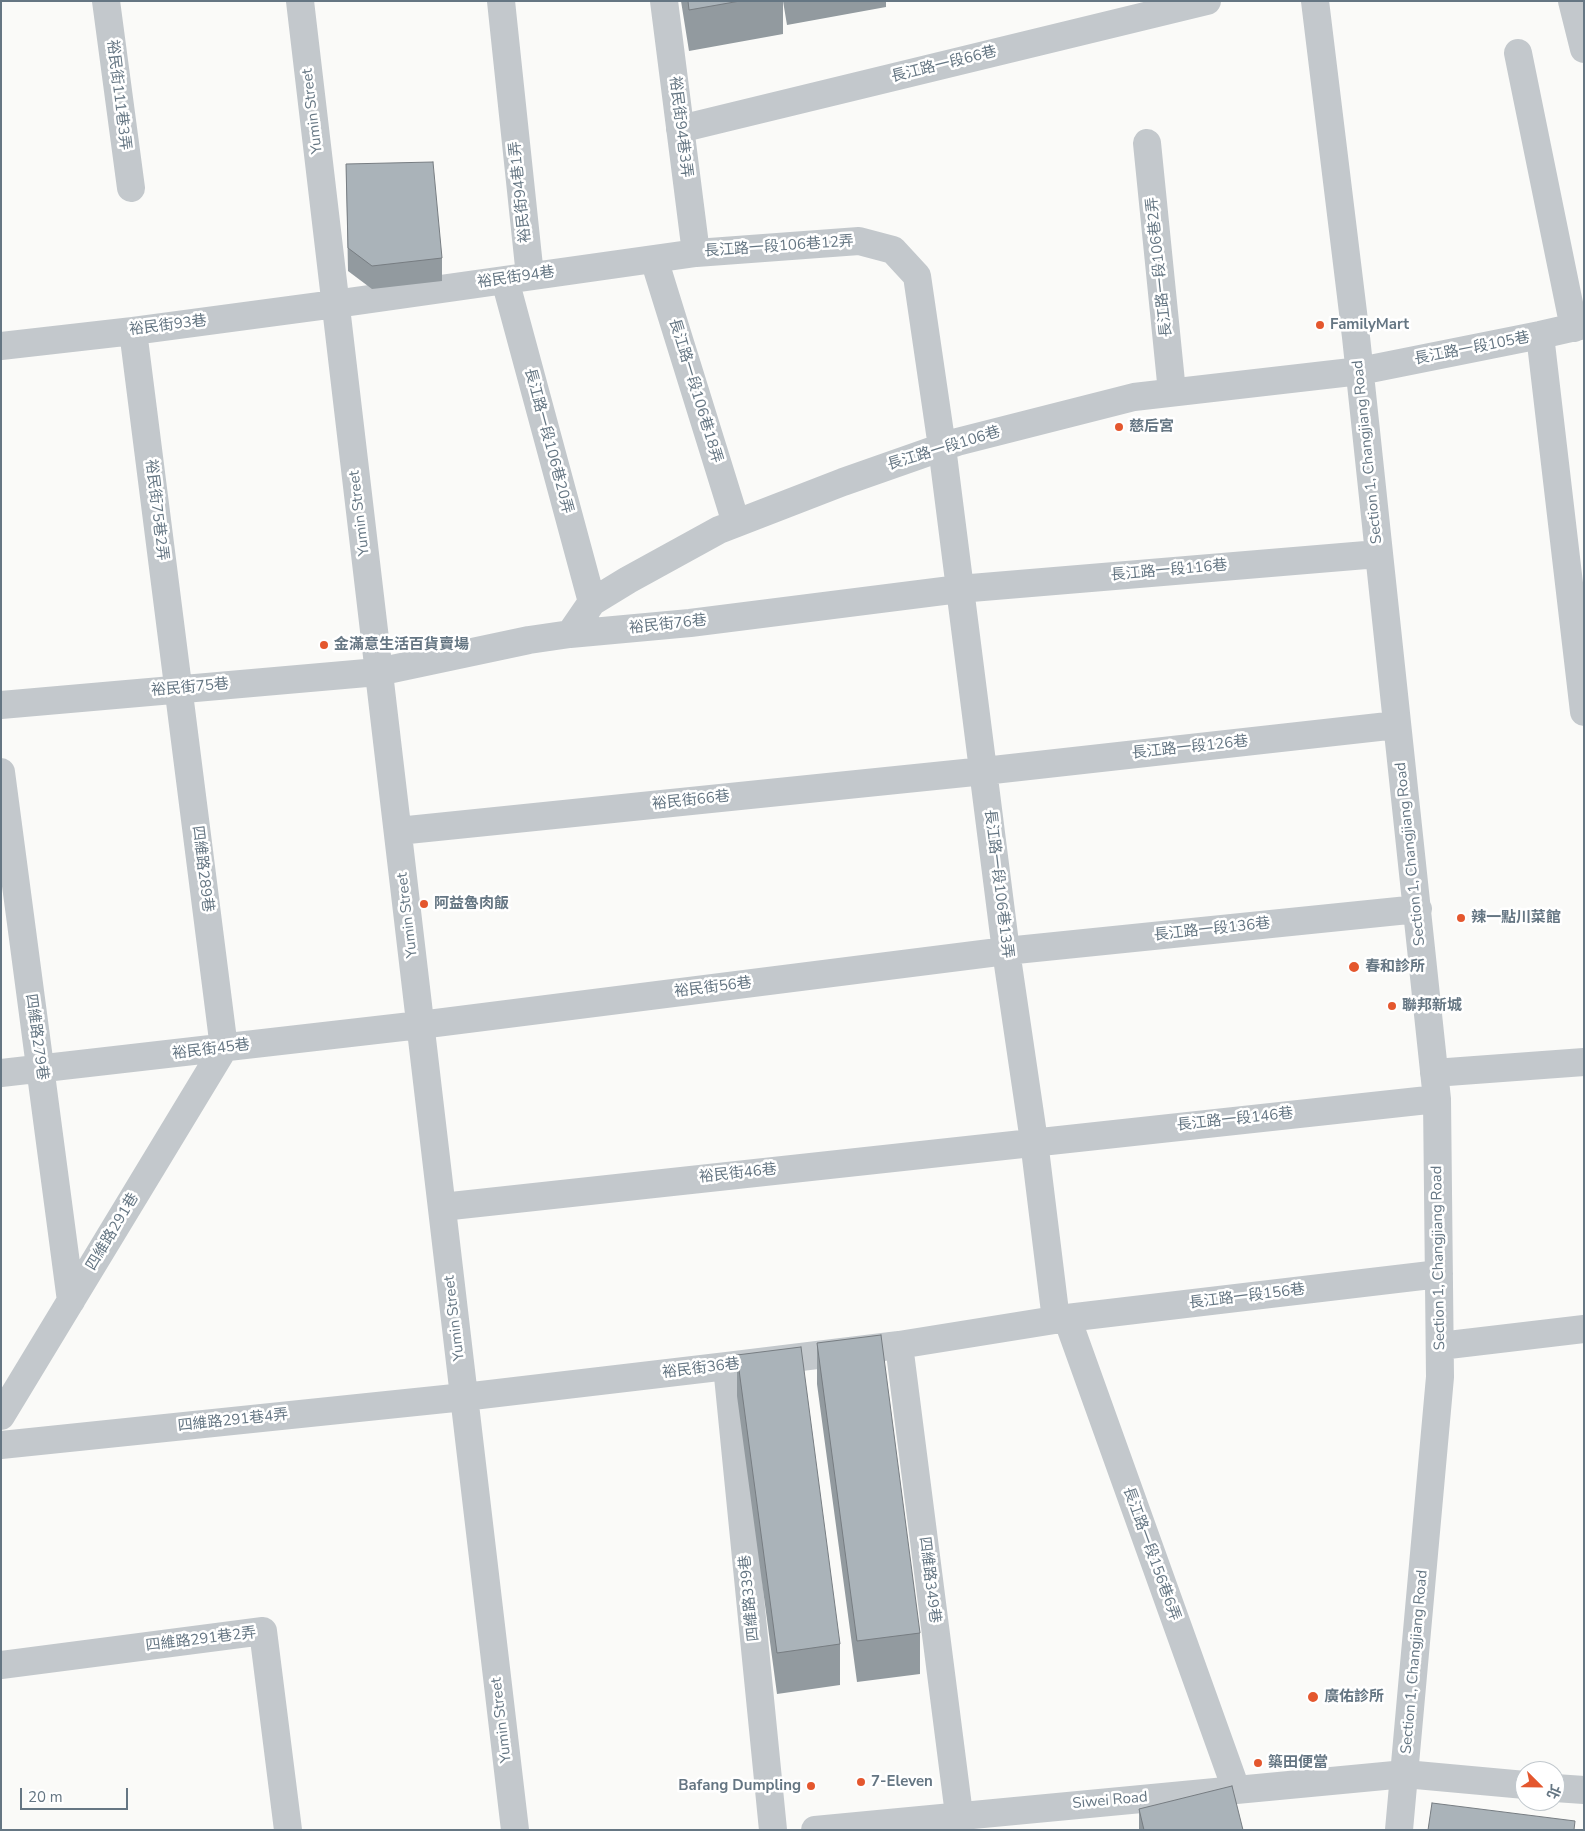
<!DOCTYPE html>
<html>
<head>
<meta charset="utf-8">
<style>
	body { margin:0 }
	#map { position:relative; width:1585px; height:1831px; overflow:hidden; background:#fafaf8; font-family:"Nunito Sans","Noto Sans TC",sans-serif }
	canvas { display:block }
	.frame { position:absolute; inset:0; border:2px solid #657683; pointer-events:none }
	.north { position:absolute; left:1515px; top:1761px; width:50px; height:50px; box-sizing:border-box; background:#fff; border:1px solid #c1c8cd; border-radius:50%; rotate:113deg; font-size:14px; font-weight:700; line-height:20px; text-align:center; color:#657683 }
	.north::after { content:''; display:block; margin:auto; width:18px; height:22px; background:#e4572e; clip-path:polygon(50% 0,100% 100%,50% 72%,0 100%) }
	.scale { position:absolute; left:20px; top:1788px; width:108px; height:22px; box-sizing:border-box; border:2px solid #657683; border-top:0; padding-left:6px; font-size:15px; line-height:18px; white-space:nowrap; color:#657683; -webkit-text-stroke:4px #fff; paint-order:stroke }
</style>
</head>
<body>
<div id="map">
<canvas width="1585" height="1831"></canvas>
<div class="frame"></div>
<div class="north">北</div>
<div class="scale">20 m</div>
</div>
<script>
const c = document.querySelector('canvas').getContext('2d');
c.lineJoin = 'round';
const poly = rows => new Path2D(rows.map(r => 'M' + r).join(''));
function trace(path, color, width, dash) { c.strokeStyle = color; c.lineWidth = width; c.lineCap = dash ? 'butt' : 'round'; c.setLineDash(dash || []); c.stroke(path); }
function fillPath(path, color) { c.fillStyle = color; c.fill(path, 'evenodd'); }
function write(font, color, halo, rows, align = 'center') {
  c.font = font + ' "Nunito Sans","Noto Sans TC",sans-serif'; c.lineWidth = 5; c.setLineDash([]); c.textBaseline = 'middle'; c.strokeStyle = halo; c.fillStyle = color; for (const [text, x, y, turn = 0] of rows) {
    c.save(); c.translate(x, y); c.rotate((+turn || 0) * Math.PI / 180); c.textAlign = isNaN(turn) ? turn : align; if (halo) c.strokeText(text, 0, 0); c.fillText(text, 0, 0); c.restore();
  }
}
const minor = poly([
	[106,1,131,188],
	[300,1,515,1830],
	[501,1,530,276],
	[664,1,696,253],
	[1315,1,1356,337,1437,1099,1440,1377,1399,1830],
	[1572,1,1584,49],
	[1518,53,1574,328],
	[680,129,1207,1],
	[1147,143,1172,392],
	[654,259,736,523],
	[505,280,592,602],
	[1540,335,1584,712],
	[1,346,133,331,335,304,696,253,859,241,893,250,917,276,942,447,1006,951,1034,1141,1056,1320],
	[570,634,592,602,628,580,719,530,843,482,957,442,1134,397,1360,371,1540,335,1584,325],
	[1,705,378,672,529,640,570,634,690,623,959,589,1378,554],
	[1,772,71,1301],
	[398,831,984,771,1397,725],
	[1,1073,420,1025,1006,951,1418,909],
	[1434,1073,1584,1062],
	[442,1207,1437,1099],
	[1067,1318,1236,1789],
	[899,1345,961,1830],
	[1440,1346,1584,1329],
	[727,1366,773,1830],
	[1,1416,224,1048,133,331],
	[1,1445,464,1397,727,1366,899,1345,1067,1318,1439,1274],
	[1,1665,263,1631,288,1830],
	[1555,1788,1584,1790],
	[815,1830,1405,1774,1525,1785]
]);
const wall = poly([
	[681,1,783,1,783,34,689,51],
	[783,1,886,1,886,7,787,25],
	[346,164,442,258,442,281,372,289,348,271],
	[817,1343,920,1633,920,1674,857,1682,817,1384],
	[737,1355,840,1644,840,1685,777,1694,737,1396],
	[1139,1809,1243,1830,1139,1830]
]);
const building = poly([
	[688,1,740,1,689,10,688,1],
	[433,162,442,258,372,266,348,248,346,164,433,162],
	[881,1335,920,1633,857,1641,817,1343,881,1335],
	[801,1347,840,1644,777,1653,737,1355,801,1347],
	[1232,1786,1243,1830,1144,1830,1139,1809,1232,1786],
	[1432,1803,1575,1821,1574,1830,1428,1830,1432,1803]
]);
const markers = [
	[1320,325,5,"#e4572e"],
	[1119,427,5,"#e4572e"],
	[324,645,5,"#e4572e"],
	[424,904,5,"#e4572e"],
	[1461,918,5,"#e4572e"],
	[1354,967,6,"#e4572e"],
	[1392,1006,5,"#e4572e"],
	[1313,1697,6,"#e4572e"],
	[1258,1763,5,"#e4572e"],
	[861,1782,5,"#e4572e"],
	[811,1786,5,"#e4572e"]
];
const streetNames = [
	["長江路一段66巷",944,65,-14],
	["裕民街111巷3弄",118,95,83],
	["Yumin Street",313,111,-97],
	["裕民街94巷3弄",680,127,83],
	["裕民街94巷1弄",521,192,-96],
	["長江路一段106巷12弄",779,247,-4],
	["長江路一段106巷2弄",1160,267,-96],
	["裕民街94巷",516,278,-8],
	["裕民街93巷",168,326,-7],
	["長江路一段105巷",1472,349,-11],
	["長江路一段106巷18弄",695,391,73],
	["長江路一段106巷20弄",548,441,75],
	["長江路一段106巷",944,449,-17],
	["Section 1, Changjiang Road",1368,452,-96],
	["裕民街75巷2弄",156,510,83],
	["Yumin Street",360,513,-97],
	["長江路一段116巷",1169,571,-5],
	["裕民街76巷",668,625,-6],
	["裕民街75巷",190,688,-5],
	["長江路一段126巷",1190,748,-6],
	["裕民街66巷",691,801,-6],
	["Section 1, Changjiang Road",1411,854,-96],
	["四維路289巷",202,869,83],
	["長江路一段106巷13弄",998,884,83],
	["Yumin Street",408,915,-97],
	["長江路一段136巷",1212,930,-6],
	["裕民街56巷",713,988,-7],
	["四維路279巷",36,1037,82],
	["裕民街45巷",211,1050,-7],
	["長江路一段146巷",1235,1120,-6],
	["裕民街46巷",738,1174,-6],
	["四維路291巷",113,1232,-59],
	["Section 1, Changjiang Road",1439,1258,-91],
	["長江路一段156巷",1247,1297,-7],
	["Yumin Street",455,1318,-97],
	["裕民街36巷",701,1369,-7],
	["四維路291巷4弄",233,1421,-6],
	["長江路一段156巷6弄",1151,1554,70],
	["四維路349巷",929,1580,83],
	["四維路339巷",750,1598,-96],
	["四維路291巷2弄",201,1640,-7],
	["Section 1, Changjiang Road",1415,1662,-85],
	["Yumin Street",502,1720,-97],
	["Siwei Road",1110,1801,-5]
];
const poiNames = [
	["FamilyMart",1330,325],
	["慈后宮",1129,427],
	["金滿意生活百貨賣場",334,645],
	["阿益魯肉飯",434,904],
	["辣一點川菜館",1471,918],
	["春和診所",1365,967],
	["聯邦新城",1402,1006],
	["廣佑診所",1324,1697],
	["築田便當",1268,1763],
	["7-Eleven",871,1782],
	["Bafang Dumpling",801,1786,"right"]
];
trace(minor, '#c3c8cc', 28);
fillPath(wall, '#929a9f');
fillPath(building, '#aab3b9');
trace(building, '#777d82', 1);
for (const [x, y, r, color] of markers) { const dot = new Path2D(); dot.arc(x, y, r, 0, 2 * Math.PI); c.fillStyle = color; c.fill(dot); trace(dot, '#fff', 2); }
write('15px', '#657683', '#fff', streetNames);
write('bold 15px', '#657683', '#fff', poiNames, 'left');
</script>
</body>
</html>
